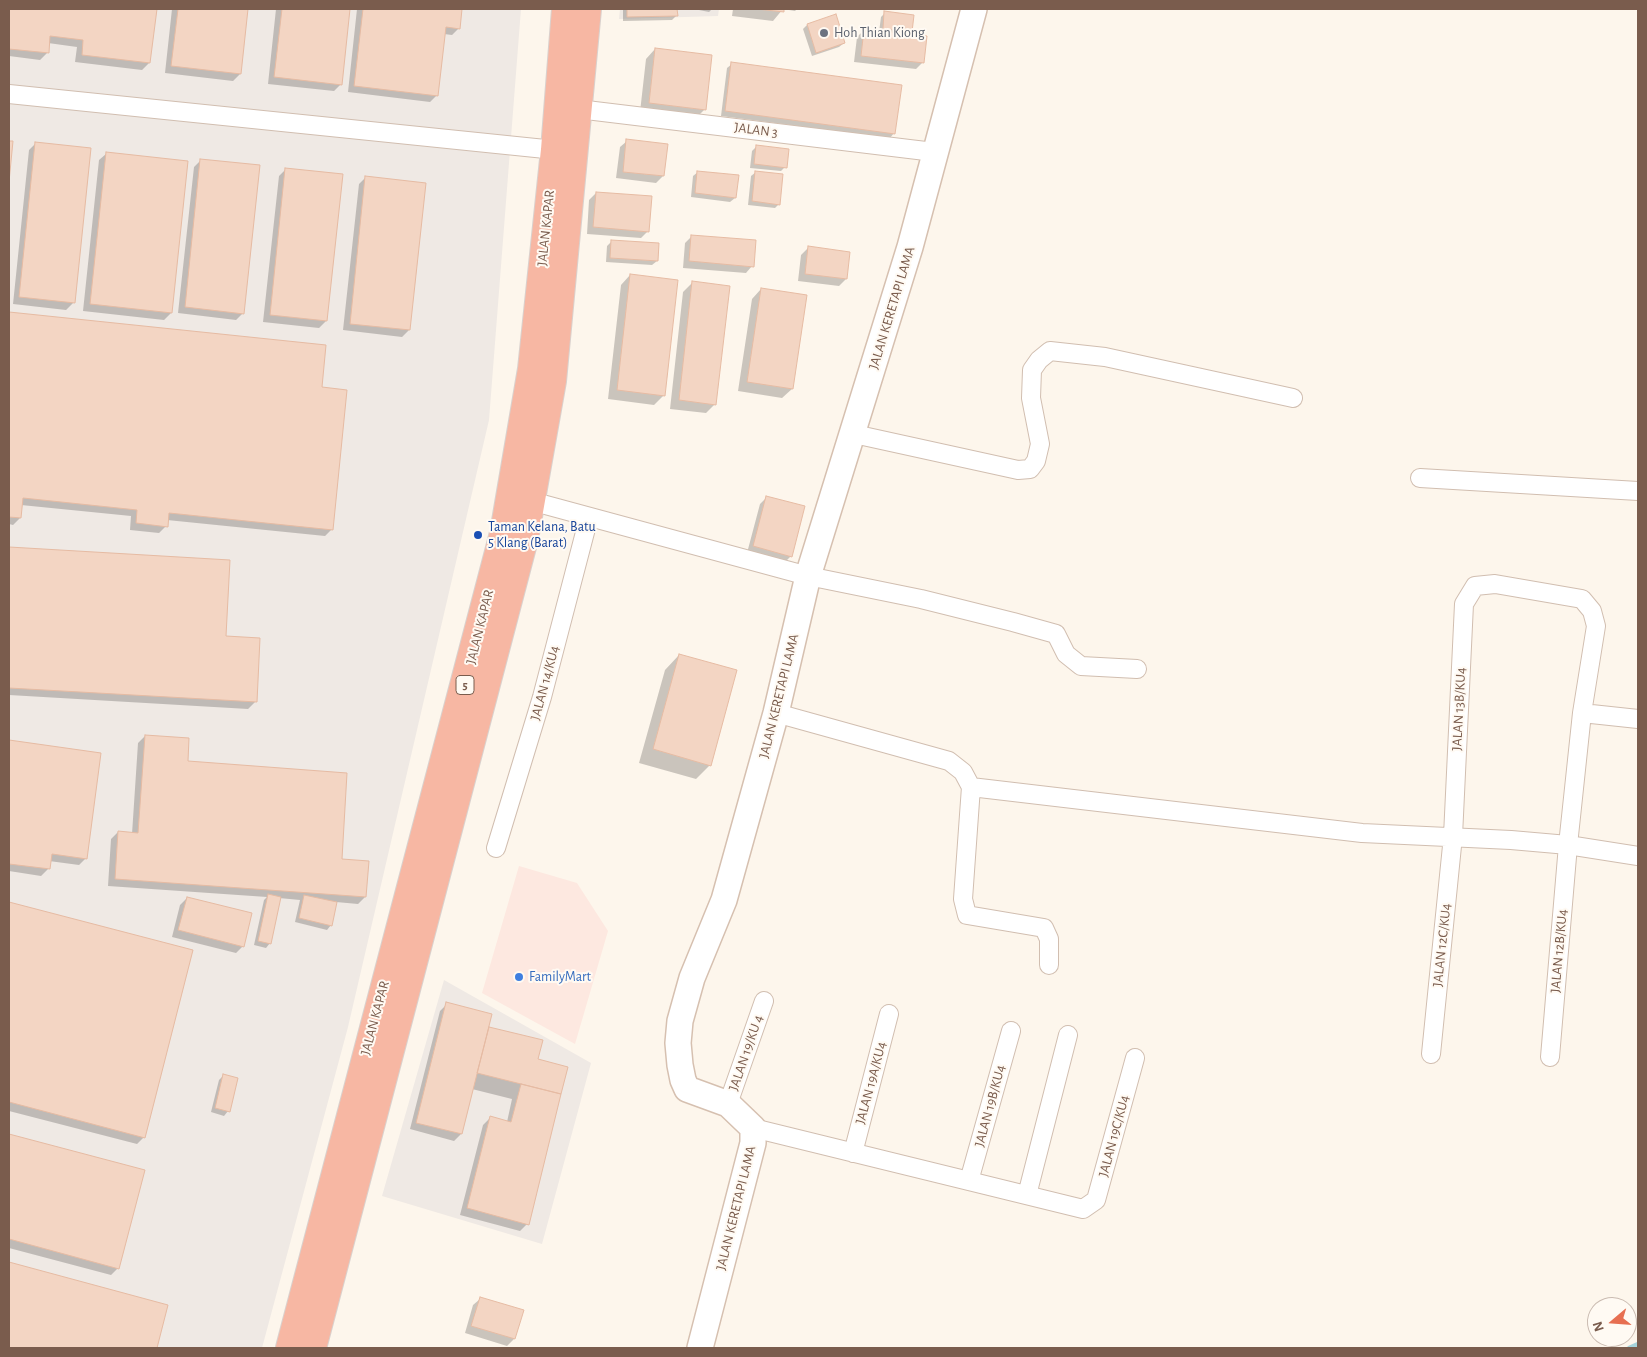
<!DOCTYPE html>
<html>
<head>
<meta charset="utf-8">
<style>
	body { margin:0 }
	#map { position:relative; width:1647px; height:1357px; overflow:hidden; background:#fdf6ec; font-family:"Alegreya Sans",sans-serif }
	canvas { display:block }
	.frame { position:absolute; inset:0; border:10px solid #7a5c4d; pointer-events:none }
	.north { position:absolute; left:1587px; top:1297px; width:50px; height:50px; box-sizing:border-box; background:#fffaf3; border:1px solid #cabbb1; border-radius:50%; rotate:252deg; font-size:14px; font-weight:700; line-height:20px; text-align:center; color:#7a5c4d }
	.north::after { content:''; display:block; margin:auto; width:18px; height:22px; background:#e76f51; clip-path:polygon(50% 0,100% 100%,50% 72%,0 100%) }
</style>
</head>
<body>
<div id="map">
<canvas width="1647" height="1357"></canvas>
<div class="frame"></div>
<div class="north">N</div>
</div>
<script>
const c = document.querySelector('canvas').getContext('2d');
c.lineJoin = 'round';
function fillPath(path, color) { c.fillStyle = color; c.fill(path, 'evenodd'); }
const poly = rows => new Path2D(rows.map(r => 'M' + r).join(''));
function trace(path, color, width, dash) { c.strokeStyle = color; c.lineWidth = width; c.lineCap = dash ? 'butt' : 'round'; c.setLineDash(dash || []); c.stroke(path); }
function write(font, color, halo, rows, align = 'center') {
  c.font = font + ' "Alegreya Sans",sans-serif'; c.lineWidth = 4; c.setLineDash([]); c.textBaseline = 'middle'; c.strokeStyle = halo; c.fillStyle = color; for (const [text, x, y, turn = 0] of rows) {
    c.save(); c.translate(x, y); c.rotate((+turn || 0) * Math.PI / 180); c.textAlign = isNaN(turn) ? turn : align; if (halo) c.strokeText(text, 0, 0); c.fillText(text, 0, 0); c.restore();
  }
}
const commercial = poly([
	[519,866,577,883,608,931,575,1044,482,993]
]);
const industrial = poly([
	[9,9,521,9,489,420,348,1027,262,1348,9,1348],
	[620,9,719,9,718,16,619,19],
	[444,980,591,1063,542,1244,382,1196]
]);
const shadow = poly([
	[9,9,155,9,149,63,142,70,75,62,77,47,48,43,47,53,40,60,9,56],
	[172,9,247,9,240,74,233,81,165,73],
	[276,9,349,9,341,84,334,91,268,84],
	[357,9,461,9,459,28,452,35,444,34,437,95,430,102,348,92],
	[623,9,676,9,676,16,672,20,623,21],
	[694,9,712,9,709,12],
	[733,9,797,9,795,11,783,9,773,21,732,16],
	[885,13,911,32,907,35,923,62,916,69,854,62,857,37,864,30,879,32,881,17],
	[807,25,844,43,839,47,812,56,803,29],
	[655,49,705,109,695,119,640,112,646,59],
	[732,64,894,133,890,138,721,116,727,68],
	[627,141,663,176,656,183,616,178,620,147],
	[36,143,73,303,66,310,13,304,29,150],
	[756,147,785,167,781,171,750,168,752,151],
	[106,154,171,313,164,320,83,311,99,160],
	[201,160,243,313,236,320,178,313,194,167],
	[286,169,326,321,319,328,263,322,279,176],
	[698,172,735,198,730,202,691,197,693,176],
	[756,172,779,204,775,208,748,205,751,176],
	[366,177,409,330,402,337,343,330,359,184],
	[596,193,648,231,641,238,587,234,589,200],
	[692,236,752,266,746,273,683,268,685,243],
	[612,241,657,261,652,265,606,262,607,246],
	[808,248,846,279,839,286,798,281,801,255],
	[630,275,664,395,654,405,608,399,621,285],
	[692,283,715,404,706,413,670,409,683,292],
	[761,289,792,389,782,398,738,391,752,299],
	[9,314,324,346,320,388,332,529,325,536,167,520,166,526,159,533,130,530,131,516,21,505,20,518,13,525,9,524],
	[767,497,791,556,784,563,747,553,760,504],
	[9,548,228,561,224,638,255,702,248,709,9,695],
	[679,655,710,765,696,779,639,763,665,670],
	[145,736,340,860,365,897,358,904,336,902,331,925,327,930,295,922,300,900,279,898,270,943,266,948,254,945,264,900,267,897,108,886,111,839,118,832,132,834,138,743],
	[9,742,100,754,86,858,79,865,49,861,48,869,41,876,9,871],
	[187,898,243,946,236,953,172,937,180,905],
	[9,904,191,951,144,1137,137,1144,9,1111],
	[447,1004,486,1031,489,1028,536,1060,567,1068,527,1224,520,1231,460,1215,483,1125,490,1118,507,1122,512,1099,472,1089,461,1134,454,1141,410,1129,440,1011],
	[223,1076,228,1111,224,1116,211,1112,219,1080],
	[9,1135,143,1171,118,1268,111,1275,9,1248],
	[9,1264,166,1306,155,1348,9,1348],
	[480,1299,522,1311,514,1339,507,1346,465,1333,473,1305]
]);
const stream = poly([
	[1629,1348,1638,1344]
]);
const building = poly([
	[9,9,157,9,150,63,82,55,83,40,50,36,49,53,9,49,9,9],
	[178,9,248,9,241,74,171,66,178,9],
	[282,9,350,9,342,85,274,77,282,9],
	[363,9,462,9,460,29,446,27,438,96,354,86,363,9],
	[627,9,677,9,678,16,627,17,627,9],
	[757,9,784,9,784,12,757,9],
	[884,11,914,15,912,32,883,29,884,11],
	[836,14,845,43,816,53,807,24,836,14],
	[864,29,927,36,924,63,861,56,864,29],
	[655,48,712,55,706,110,649,103,655,48],
	[731,62,902,85,895,134,725,111,731,62],
	[626,139,668,144,664,176,623,172,626,139],
	[9,141,13,141,9,182,9,141],
	[35,142,91,148,75,303,19,297,35,142],
	[756,145,789,149,787,168,754,164,756,145],
	[106,152,188,161,172,313,90,304,106,152],
	[200,159,260,165,244,314,185,307,200,159],
	[285,168,343,174,327,321,270,315,285,168],
	[697,171,739,175,736,198,695,193,697,171],
	[755,171,783,174,780,205,752,201,755,171],
	[365,176,426,183,410,330,350,324,365,176],
	[596,192,652,196,649,232,593,227,596,192],
	[691,235,756,240,754,267,689,261,691,235],
	[611,240,659,243,658,261,610,258,611,240],
	[808,246,850,252,847,279,805,274,808,246],
	[630,274,678,280,665,396,617,390,630,274],
	[692,281,730,286,716,405,679,400,692,281],
	[761,288,807,295,793,389,747,382,761,288],
	[9,312,326,345,322,387,347,390,333,530,169,513,168,527,136,523,137,510,23,498,21,518,9,517,9,312],
	[766,496,805,506,792,557,753,546,766,496],
	[9,547,230,560,226,636,260,638,257,702,9,688,9,547],
	[679,654,737,670,711,766,653,749,679,654],
	[145,735,189,738,188,761,347,773,342,859,369,861,366,897,115,879,118,831,138,833,145,735],
	[9,740,101,753,87,859,52,854,50,869,9,864,9,740],
	[268,894,281,897,271,944,258,941,268,894],
	[304,895,337,902,332,926,299,918,304,895],
	[187,897,252,913,244,947,178,930,187,897],
	[9,902,193,950,145,1138,9,1102,9,902],
	[446,1002,492,1014,462,1134,416,1123,446,1002],
	[489,1027,543,1040,538,1059,568,1067,561,1094,477,1073,489,1027],
	[223,1074,238,1078,230,1112,215,1108,223,1074],
	[521,1084,561,1094,529,1225,467,1208,490,1116,511,1122,521,1084],
	[9,1134,145,1170,119,1269,9,1239,9,1134],
	[9,1262,168,1305,157,1348,9,1348,9,1262],
	[480,1297,524,1310,515,1339,471,1326,480,1297]
]);
const street = poly([
	[9,94,555,150],
	[578,109,934,152],
	[854,434,1018,470,1030,469,1036,461,1040,444,1031,398,1032,370,1039,360,1050,351,1105,357,1293,398],
	[1420,478,1638,491],
	[531,501,808,576,921,599,1013,622,1056,634,1066,654,1081,666,1137,669],
	[776,713,949,761,963,772,971,787,1362,833,1511,840,1568,845,1638,856],
	[1582,713,1638,719],
	[971,787,963,899,967,915,1044,928,1049,939,1049,965],
	[496,848,542,697,589,517],
	[1431,1054,1453,836,1464,604,1475,586,1495,584,1582,599,1592,611,1596,626,1582,713,1568,845,1550,1057],
	[728,1104,764,1001],
	[753,1128,1083,1209,1096,1200,1135,1058],
	[853,1153,889,1014],
	[969,1181,1011,1031],
	[1027,1195,1068,1035]
]);
const secondary = poly([
	[700,1348,753,1143,753,1128,728,1104,687,1089,683,1080,680,1065,678,1043,680,1021,692,978,724,900,776,713,808,576,910,247,974,9]
]);
const highway = poly([
	[290,1348,504,533,532,369,555,150,566,9],
	[312,1348,524,539,552,381,587,9]
]);
const markers = [
	[824,33,5,"#6b7280"],
	[478,535,5,"#1a4fb4"],
	[519,977,5,"#3f7fe0"]
];
const shields = [
	[465,685,18]
];
const shieldNames = [
	["5",465,685]
];
const worshipNames = [
	["Hoh Thian Kiong",834,33]
];
const streetNames = [
	["JALAN 3",756,130,7],
	["JALAN KAPAR",546,228,-84],
	["JALAN KERETAPI LAMA",892,308,-73],
	["JALAN KAPAR",480,627,-76],
	["JALAN 14/KU4",545,683,-75],
	["JALAN KERETAPI LAMA",779,696,-76],
	["JALAN 13B/KU4",1459,709,-87],
	["JALAN 12C/KU4",1442,945,-84],
	["JALAN 12B/KU4",1559,951,-85],
	["JALAN KAPAR",375,1018,-75],
	["JALAN 19/KU 4",746,1053,-71],
	["JALAN 19A/KU4",871,1083,-75],
	["JALAN 19B/KU4",990,1106,-75],
	["JALAN 19C/KU4",1114,1136,-75],
	["JALAN KERETAPI LAMA",736,1208,-76]
];
const transitNames = [
	["Taman Kelana, Batu",488,527],
	["5 Klang (Barat)",488,543]
];
const shopNames = [
	["FamilyMart",529,977]
];
fillPath(commercial, '#fde8e0');
fillPath(industrial, '#efe9e4');
fillPath(shadow, '#0003');
trace(stream, '#a5d3da', 4.5);
fillPath(building, '#f3d5c3');
trace(building, '#e6bba3', 1);
trace(street, '#d1beb0', 20);
trace(secondary, '#d6c0b0', 28);
trace(highway, '#dad1cd', 30);
trace(street, '#fff', 18);
trace(secondary, '#fff', 25);
trace(highway, '#f7b7a3', 28);
for (const [x, y, r, color] of markers) { const dot = new Path2D(); dot.arc(x, y, r, 0, 2 * Math.PI); c.fillStyle = color; c.fill(dot); trace(dot, '#fffaf3', 2); }
for (const [x, y, w] of shields) { const box = new Path2D(); box.roundRect(x - w / 2, y - 9.5, w, 19, 4); c.fillStyle = '#fffaf3'; c.fill(box); trace(box, '#7a5c4d', 1); }
write('bold 12px', '#7a5c4d', null, shieldNames);
write('14px', '#5b616d', '#fffaf3', worshipNames, 'left');
write('14px', '#7a5c4d', '#fffaf3', streetNames);
write('14px', '#164399', '#fffaf3', transitNames, 'left');
write('14px', '#366cbe', '#fffaf3', shopNames, 'left');
</script>
</body>
</html>
